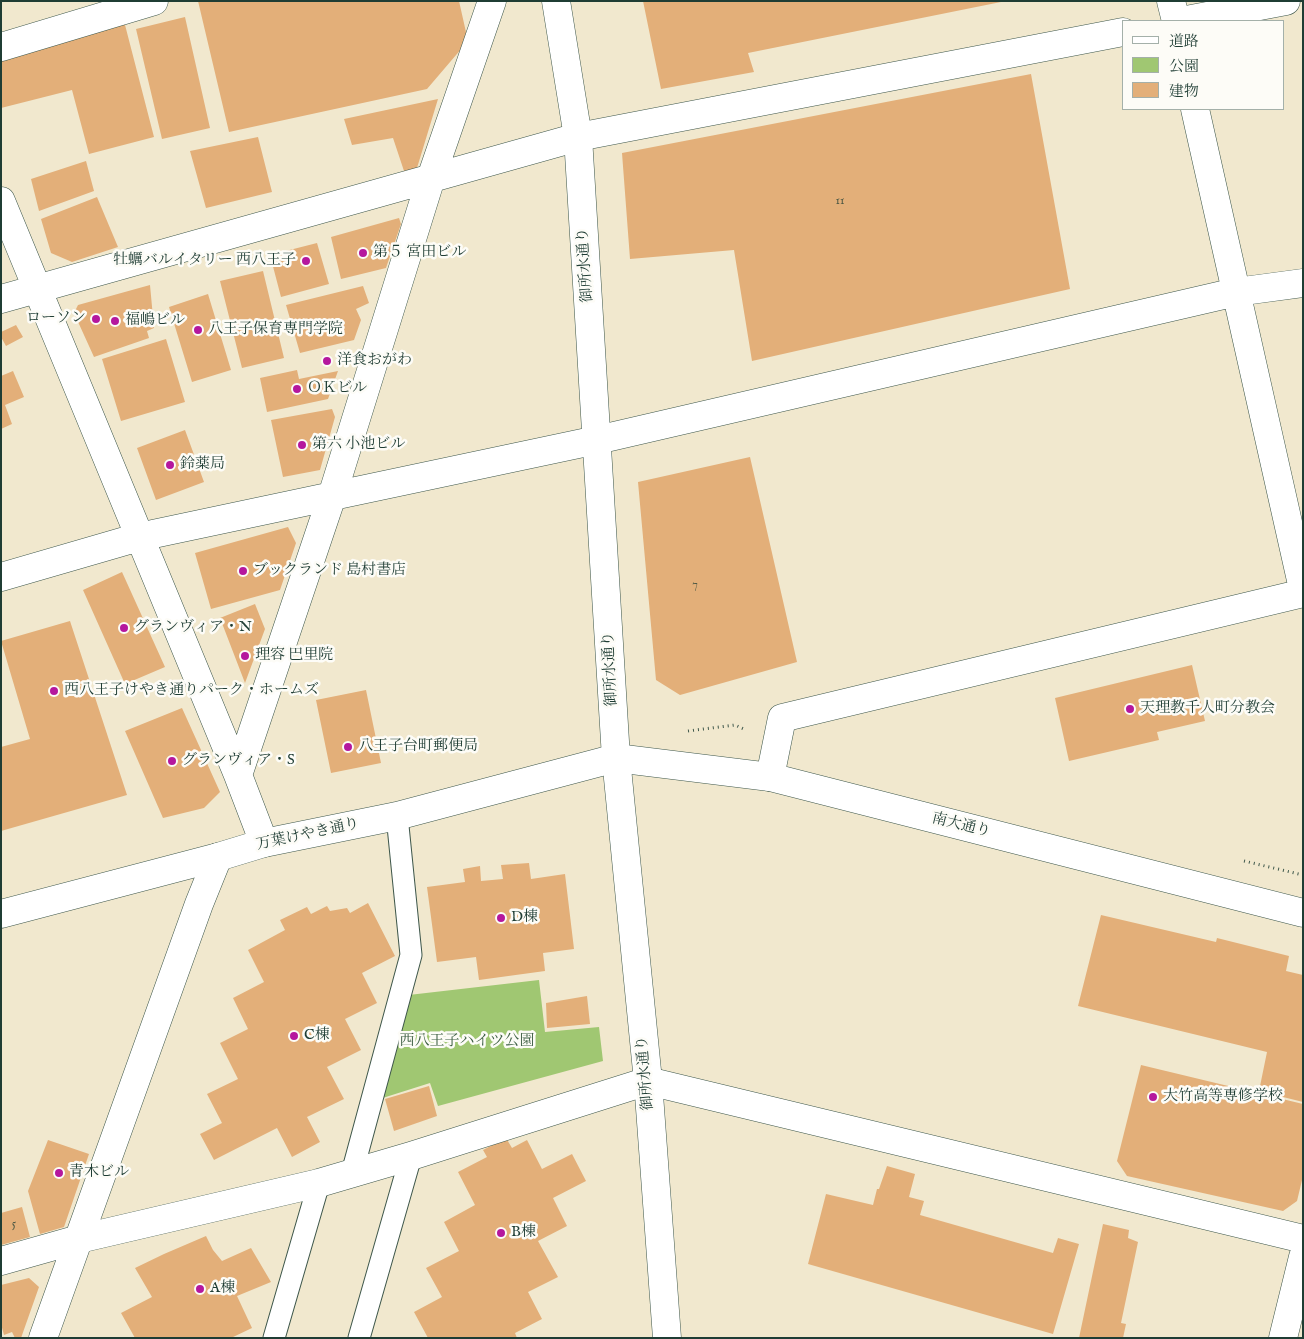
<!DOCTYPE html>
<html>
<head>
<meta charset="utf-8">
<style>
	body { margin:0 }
	#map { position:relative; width:1304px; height:1339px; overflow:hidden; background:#f1e8ce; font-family:"IM FELL English","Noto Serif JP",serif }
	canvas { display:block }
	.frame { position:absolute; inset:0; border:2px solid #1f3d34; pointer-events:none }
	.legend { position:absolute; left:1122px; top:20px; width:162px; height:90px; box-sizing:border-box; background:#fdfcf7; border:1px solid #a4b0a9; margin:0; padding:6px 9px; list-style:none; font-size:15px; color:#1f3d34 }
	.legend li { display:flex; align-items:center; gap:10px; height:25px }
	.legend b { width:25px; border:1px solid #a4b0a9 }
</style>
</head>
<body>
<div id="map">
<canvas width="1304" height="1339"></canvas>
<div class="frame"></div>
<ul class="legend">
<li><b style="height:6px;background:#fff"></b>道路</li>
<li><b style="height:14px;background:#a0c772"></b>公園</li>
<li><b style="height:14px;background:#e3af79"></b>建物</li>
</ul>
</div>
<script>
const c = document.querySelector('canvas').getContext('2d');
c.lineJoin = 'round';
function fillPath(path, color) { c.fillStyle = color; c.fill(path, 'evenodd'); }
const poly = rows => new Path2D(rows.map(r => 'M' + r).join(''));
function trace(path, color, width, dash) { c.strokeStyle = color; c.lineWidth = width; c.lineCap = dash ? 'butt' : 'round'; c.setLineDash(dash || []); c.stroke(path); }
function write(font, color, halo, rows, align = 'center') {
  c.font = font + ' "IM FELL English","Noto Serif JP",serif'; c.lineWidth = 5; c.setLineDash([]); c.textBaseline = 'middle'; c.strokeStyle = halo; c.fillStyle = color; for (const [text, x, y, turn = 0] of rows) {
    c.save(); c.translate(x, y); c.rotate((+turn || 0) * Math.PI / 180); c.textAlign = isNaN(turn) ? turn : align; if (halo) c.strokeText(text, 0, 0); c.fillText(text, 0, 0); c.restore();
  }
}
const green = poly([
	[539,980,545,1032,599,1027,603,1061,438,1106,430,1083,370,1102,400,996]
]);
const building = poly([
	[198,1,459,1,468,41,427,89,229,132],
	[643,1,1001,1,1001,2,748,53,754,72,661,89],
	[185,17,210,128,162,139,136,29],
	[124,21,154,137,89,154,72,90,1,108,1,55],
	[1031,74,1070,289,752,361,734,250,630,259,622,153],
	[438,99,417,168,404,171,393,138,352,145,344,119],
	[258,137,272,192,206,208,190,151],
	[86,161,94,191,39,211,31,179],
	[97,197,118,247,72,262,51,253,41,219],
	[399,218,401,224,386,268,341,279,331,237],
	[317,243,329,284,281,297,270,255],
	[263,271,284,358,242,368,220,281],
	[150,285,154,328,147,331,149,338,94,357,74,313,78,305],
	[363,286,369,303,356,309,361,320,354,340,300,353,286,305],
	[208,294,231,370,192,382,169,307],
	[16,325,23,337,6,346,1,337,1,332],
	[166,339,185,402,121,421,102,359],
	[297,370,299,379,338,371,328,399,267,412,260,378],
	[13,371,24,397,5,405,12,424,1,429,1,376],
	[332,409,335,417,320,470,283,477,271,420],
	[185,430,204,482,156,500,137,448],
	[750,457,797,662,680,695,656,680,638,482],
	[288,527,296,543,280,590,211,609,195,553],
	[122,572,165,667,125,684,83,590],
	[255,604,265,629,245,683,220,618],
	[70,621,127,795,1,831,1,747,30,739,1,641],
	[1192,665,1205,721,1157,732,1159,740,1069,761,1055,698],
	[366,690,381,763,331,773,316,700],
	[182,708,220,792,204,808,163,818,125,731],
	[529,863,531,879,565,874,574,949,543,953,545,971,479,980,476,957,437,962,427,887,465,882,463,869,480,866,481,881,503,879,501,865],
	[368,903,395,956,362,973,377,1003,345,1019,361,1050,327,1067,344,1099,307,1117,320,1142,292,1157,277,1128,214,1160,200,1134,222,1123,207,1094,238,1079,220,1043,248,1029,233,998,264,982,248,950,285,930,280,920,307,907,311,914,327,906,330,911,347,908,350,913],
	[1101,915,1216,942,1217,938,1289,956,1286,971,1303,975,1303,1102,1259,1091,1267,1052,1078,1006],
	[587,996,590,1024,547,1028,546,1003],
	[1141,1065,1303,1104,1303,1176,1297,1201,1283,1211,1127,1176,1117,1161],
	[429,1086,437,1116,394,1131,385,1099],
	[506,1138,512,1148,527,1140,542,1169,572,1154,586,1181,553,1198,567,1226,538,1241,558,1277,528,1292,542,1319,515,1333,517,1338,428,1338,414,1312,442,1297,426,1268,459,1251,444,1222,475,1205,458,1172,487,1157,483,1150],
	[48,1140,89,1154,64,1227,40,1234,28,1191],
	[887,1166,915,1174,909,1197,924,1201,920,1215,1053,1253,1058,1238,1079,1244,1053,1334,808,1264,826,1194,873,1205,877,1189,879,1189],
	[22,1207,30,1237,1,1245,1,1213],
	[1103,1224,1129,1230,1128,1238,1138,1242,1121,1323,1126,1324,1123,1338,1079,1338],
	[206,1236,213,1250,222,1261,251,1248,271,1282,237,1296,252,1328,231,1338,135,1338,121,1313,152,1297,135,1268,164,1254],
	[29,1278,39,1287,21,1338,15,1338,12,1332,4,1335,1,1324,1,1285]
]);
const path = poly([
	[688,731,735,725,746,730],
	[1244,861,1303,875]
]);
const service = poly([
	[352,1173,411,955,397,816],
	[274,1338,319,1183],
	[359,1338,411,1156]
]);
const minor = poly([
	[1171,1,1176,21],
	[1181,21,1286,1],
	[1,47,154,1],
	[1195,109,1303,589],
	[1,201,238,775],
	[1,299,578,137,1123,32],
	[1,577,139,537,597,440,1236,292,1303,283],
	[770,777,782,718,1303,593],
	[264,843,238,775,332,496,431,178,492,1],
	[1,1261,79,1239,319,1183,411,1156,648,1081,1303,1239],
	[43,1338,199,904,218,857],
	[1283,1338,1303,1257]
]);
const tertiary = poly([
	[556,1,578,137,616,758,648,1081,667,1338],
	[1,914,218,857,264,843,397,816,616,758,770,777,1303,913]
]);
const markers = [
	[363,253,5,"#b5179e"],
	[306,261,5,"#b5179e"],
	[96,319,5,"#b5179e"],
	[115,321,5,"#b5179e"],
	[198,330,5,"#b5179e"],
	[327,361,5,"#b5179e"],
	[297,389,5,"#b5179e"],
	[302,445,5,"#b5179e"],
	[170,465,5,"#b5179e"],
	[243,571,5,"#b5179e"],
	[124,628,5,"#b5179e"],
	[245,656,5,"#b5179e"],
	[54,691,5,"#b5179e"],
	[1130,709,5,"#b5179e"],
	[348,747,5,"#b5179e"],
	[172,761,5,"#b5179e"],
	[501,918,5,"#b5179e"],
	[294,1036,5,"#b5179e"],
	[1153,1097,5,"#b5179e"],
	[59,1173,5,"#b5179e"],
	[501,1233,5,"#b5179e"],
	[200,1289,5,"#b5179e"]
];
const numberNames = [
	["11",840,202],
	["7",695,586],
	["5",14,1225]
];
const poiNames = [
	["第５ 宮田ビル",373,253],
	["牡蠣バルイタリー 西八王子",296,261,"right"],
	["ローソン",86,319,"right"],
	["福嶋ビル",125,321],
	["八王子保育専門学院",208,330],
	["洋食おがわ",337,361],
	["ＯＫビル",307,389],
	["第六 小池ビル",312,445],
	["鈴薬局",180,465],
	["ブックランド 島村書店",253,571],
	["グランヴィア・N",134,628],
	["理容 巴里院",255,656],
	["西八王子けやき通りパーク・ホームズ",64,691],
	["天理教千人町分教会",1140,709],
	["八王子台町郵便局",358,747],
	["グランヴィア・S",182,761],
	["D棟",511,918],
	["C棟",304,1036],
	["大竹高等専修学校",1163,1097],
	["青木ビル",69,1173],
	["B棟",511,1233],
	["A棟",210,1289]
];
const streetNames = [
	["御所水通り",586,265,-94],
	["御所水通り",611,669,-93],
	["南大通り",961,826,14],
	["万葉けやき通り",308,835,-12],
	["御所水通り",646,1073,-95]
];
const parkNames = [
	["西八王子ハイツ公園",467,1042]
];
fillPath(green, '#a0c772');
fillPath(building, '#e3af79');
trace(service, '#3e574b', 23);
trace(minor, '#3e574b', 29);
trace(tertiary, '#3e574b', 29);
trace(path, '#3e574b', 3, [1, 4]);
trace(service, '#fff', 21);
trace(minor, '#fff', 28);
trace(tertiary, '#fff', 28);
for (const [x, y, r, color] of markers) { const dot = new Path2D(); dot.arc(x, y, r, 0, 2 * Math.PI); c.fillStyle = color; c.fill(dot); trace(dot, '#fdfcf7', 2); }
write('12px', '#505a45', null, numberNames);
write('15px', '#1f3d34', '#fdfcf7', poiNames, 'left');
write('15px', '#1f3d34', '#fdfcf7', streetNames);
write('15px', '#3f6044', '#fdfcf7', parkNames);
</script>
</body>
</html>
